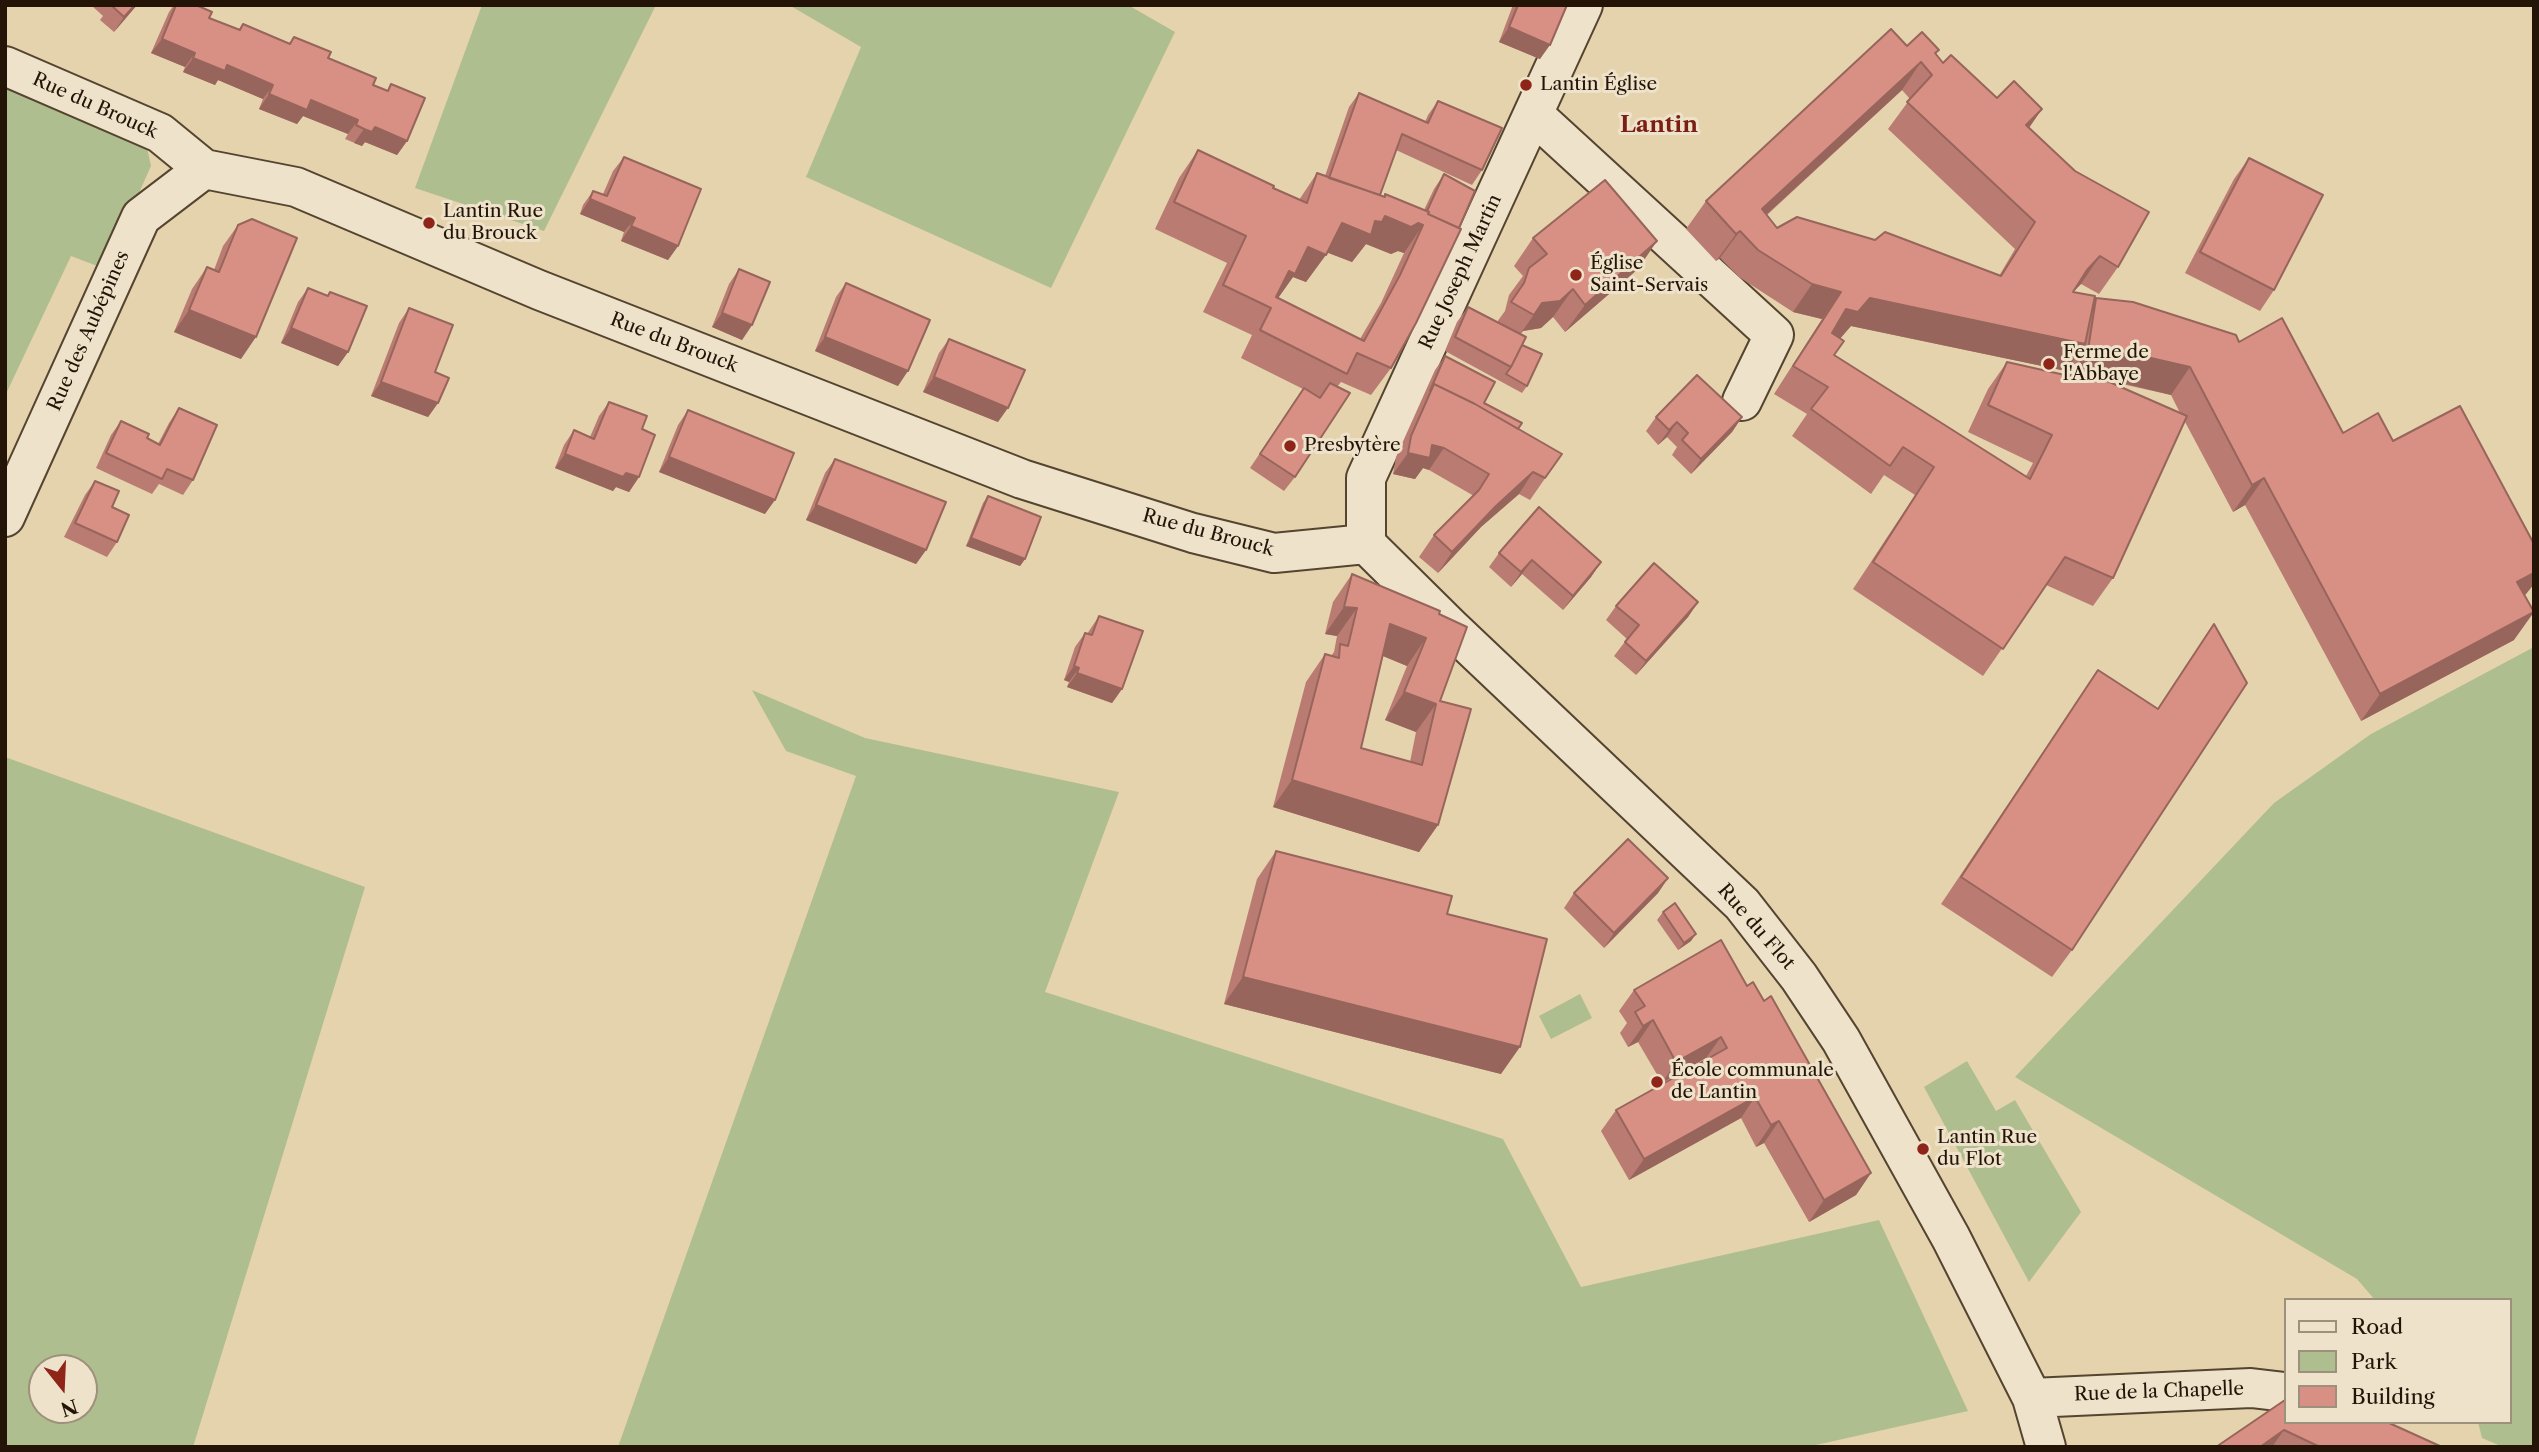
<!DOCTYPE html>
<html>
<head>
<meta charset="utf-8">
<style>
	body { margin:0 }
	#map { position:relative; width:2539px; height:1452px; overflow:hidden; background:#e5d3ad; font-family:"Libre Caslon Text",serif }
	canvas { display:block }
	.frame { position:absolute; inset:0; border:7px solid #231407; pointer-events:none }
	.legend { position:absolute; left:2284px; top:1298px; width:228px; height:126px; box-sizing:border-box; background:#eee2ca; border:2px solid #9d907c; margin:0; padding:9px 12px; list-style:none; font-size:21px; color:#231407 }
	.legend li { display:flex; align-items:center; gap:14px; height:35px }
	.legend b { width:35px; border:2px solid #9d907c }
	.north { position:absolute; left:28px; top:1354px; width:70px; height:70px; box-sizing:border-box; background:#eee2ca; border:2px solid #9d907c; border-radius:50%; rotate:162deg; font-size:19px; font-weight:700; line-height:28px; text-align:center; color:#231407 }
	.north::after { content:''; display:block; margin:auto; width:24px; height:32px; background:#8f2418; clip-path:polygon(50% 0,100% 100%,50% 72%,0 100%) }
</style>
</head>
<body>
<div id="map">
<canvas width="2539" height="1452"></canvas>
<div class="frame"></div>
<ul class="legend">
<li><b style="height:9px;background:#eee2ca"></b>Road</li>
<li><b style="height:19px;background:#afbe8e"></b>Park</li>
<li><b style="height:19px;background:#d89084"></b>Building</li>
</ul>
<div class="north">N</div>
</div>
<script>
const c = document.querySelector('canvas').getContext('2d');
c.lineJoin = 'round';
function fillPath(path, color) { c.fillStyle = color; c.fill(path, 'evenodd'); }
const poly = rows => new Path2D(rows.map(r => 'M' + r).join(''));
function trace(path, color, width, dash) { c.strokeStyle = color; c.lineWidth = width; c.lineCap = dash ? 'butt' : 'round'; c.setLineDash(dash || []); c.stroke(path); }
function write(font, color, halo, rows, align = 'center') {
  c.font = font + ' "Libre Caslon Text",serif'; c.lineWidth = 6; c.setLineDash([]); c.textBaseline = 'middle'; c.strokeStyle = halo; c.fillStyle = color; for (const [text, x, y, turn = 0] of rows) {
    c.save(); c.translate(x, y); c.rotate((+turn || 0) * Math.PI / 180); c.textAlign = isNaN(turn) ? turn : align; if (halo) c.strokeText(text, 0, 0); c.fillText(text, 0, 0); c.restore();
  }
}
const green = poly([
	[482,5,656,5,544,231,415,188],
	[789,5,1128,5,1175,32,1051,288,806,177,861,47],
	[5,81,147,148,151,166,105,269,71,256,5,396],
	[2534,647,2534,1447,2503,1447,2482,1438,2478,1422,2509,1422,2509,1300,2375,1300,2357,1279,2015,1077,2274,803,2371,734],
	[752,690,865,738,1119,792,1045,992,1503,1139,1581,1287,1879,1220,1968,1411,1807,1447,618,1447,856,776,786,751],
	[5,757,365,887,193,1447,5,1447],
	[84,1368,84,1410,42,1410,42,1368],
	[1580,994,1592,1018,1551,1039,1539,1016],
	[1967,1061,1996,1111,2015,1100,2081,1212,2029,1282,1924,1087]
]);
const minor = poly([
	[5,66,160,133,204,169,296,187,539,290,1022,479,1193,533,1274,553,1366,544],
	[1533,114,1774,335,1742,401],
	[5,517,141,217,204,169],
	[1366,544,1450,627,1742,904,1799,977,1841,1040,1951,1238,2032,1398,2046,1447],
	[1366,544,1366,478,1583,5],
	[2032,1398,2251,1388,2285,1392]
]);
const wall = poly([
	[91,5,137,5,114,32,100,20,103,16],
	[174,5,196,5,209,18,238,30,243,24,289,43,294,37,373,85,387,91,391,84,407,141,397,155,365,142,362,146,345,139,348,134,303,116,297,124,259,109,263,99,218,80,215,85,183,72,185,67,151,53,169,12],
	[1513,5,1567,5,1540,59,1499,42],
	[1907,46,1939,50,1936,54,1943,63,1997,98,2042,109,2029,128,2118,267,2099,294,2081,284,2073,292,2094,302,2096,298,2239,342,2343,433,2393,441,2534,544,2534,584,2525,595,2514,640,2361,721,2245,505,2233,512,2184,420,2113,578,2093,606,2046,585,1983,676,1853,589,1915,495,1884,475,1871,494,1792,436,1807,414,1774,394,1822,319,1793,312,1739,277,1720,258,1716,261,1686,229,1706,201],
	[1902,90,1910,99,1888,129,2015,249,1999,276,1875,240,1777,228,1767,215],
	[1851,326,2066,371,2071,364,2069,376,2007,362,1988,389,1968,432,2033,463,2026,476,1834,355,1840,338],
	[2104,380,2171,395,2180,413],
	[1359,93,1425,122,1428,115,1438,101,1482,170,1472,185,1396,150,1380,195,1384,196,1385,194,1424,210,1434,189,1444,174,1391,368,1371,395,1341,382,1337,387,1295,477,1284,491,1250,468,1303,389,1241,358,1252,335,1203,312,1227,263,1155,229,1179,178,1198,150,1273,188,1299,200,1317,173,1325,176,1349,107],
	[1366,244,1391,254,1398,251,1404,253,1381,303,1360,339,1278,298,1293,277,1306,282,1327,252,1352,262],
	[624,157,678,246,668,260,621,241,624,232,580,214,583,205,593,191,603,194,613,171],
	[2249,158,2274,290,2260,311,2185,273,2234,179],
	[238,225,241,359,174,332,192,289,207,267,214,270,223,246],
	[1533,238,1638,269,1565,332,1553,317,1541,328,1523,331,1520,334,1527,386,1522,393,1445,351,1457,322,1468,307,1497,322,1505,311,1509,295,1523,276,1514,266],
	[739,269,752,325,742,340,712,327,729,284],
	[846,283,898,386,815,351,836,297],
	[308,288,327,296,330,292,348,352,338,366,281,343,298,302],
	[409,308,435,372,438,403,428,417,371,396,399,323],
	[949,339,998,422,923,392,939,353],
	[1445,356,1484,403,1518,429,1562,454,1530,500,1519,494,1481,527,1438,573,1419,557,1434,535,1474,496,1429,470,1423,468,1415,479,1393,474,1396,457,1435,370],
	[609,402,642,429,639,477,629,492,616,487,613,491,555,468,564,445,574,430,590,437,599,416],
	[179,408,193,480,183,495,159,484,152,494,96,468,111,435,121,421,158,444,169,423],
	[688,410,765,514,659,472,678,425],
	[1656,417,1742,417,1732,432,1691,474,1672,455,1677,447,1667,437,1658,445,1646,431],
	[835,459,926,550,916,564,806,520,825,473],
	[95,481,112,507,117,542,107,557,64,537,85,495],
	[988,496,1025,559,1020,566,966,546,983,503],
	[1499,553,1601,562,1591,577,1563,610,1522,574,1511,587,1489,567],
	[1352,574,1439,614,1440,701,1438,825,1419,852,1273,807,1306,682,1325,654,1331,656,1334,652,1337,636,1325,634,1333,602],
	[1383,656,1407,666,1385,720,1416,732,1410,762,1361,748],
	[1698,602,1688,617,1636,675,1614,656,1627,639,1606,620,1616,606],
	[1099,616,1122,689,1112,703,1067,687,1069,682,1064,680,1075,647,1085,633,1087,634],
	[2214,624,2072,950,2052,977,1941,904,2098,670,2158,709],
	[1276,851,1447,914,1501,1074,1224,1004,1257,879],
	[1668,878,1658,893,1604,948,1564,908,1574,893],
	[1663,912,1691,941,1678,950,1657,920],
	[1747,986,1764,1001,1871,1173,1856,1195,1809,1222,1764,1143,1756,1147,1741,1118,1629,1180,1601,1131,1616,1110,1707,1059,1706,1058,1662,1083,1638,1042,1628,1047,1620,1033,1627,1023,1619,1011,1634,990],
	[2285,1400,2442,1447,2216,1447]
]);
const shadedWall = poly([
	[135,5,137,5,114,32,124,17],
	[1509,27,1550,45,1540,59,1499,42],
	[162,39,195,53,185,67,151,53],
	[193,58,227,65,273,85,263,99,218,80,215,85,183,72],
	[1921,62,1902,90,1743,236,1762,209],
	[269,94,311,100,358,120,348,134,303,116,297,124,259,109],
	[2042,109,2023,136,2026,125],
	[375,127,407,141,397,155,365,142,362,146,354,143,364,129],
	[590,199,635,218,624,232,580,214],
	[1385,216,1423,225,1404,253,1398,251,1391,254,1366,244,1352,262,1323,251,1342,223,1375,221],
	[631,226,678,246,668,260,621,241],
	[1740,231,1720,258,1716,261,1736,234],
	[1657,241,1638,269,1565,332,1585,305],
	[1308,247,1326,255,1306,282,1293,277,1276,301,1269,299],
	[2100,256,2081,284,2067,298,2087,270],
	[1812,284,1841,292,1822,319,1793,312],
	[1573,289,1553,317,1541,328,1523,331,1514,343,1542,303],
	[1870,298,2085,344,2066,371,1851,326,1839,340,1827,336,1846,309],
	[189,310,256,337,241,359,174,332],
	[722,313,752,325,742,340,712,327],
	[291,328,348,352,338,366,281,343],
	[825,337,908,371,898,386,815,351],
	[2088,350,2129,353,2190,367,2171,395,2110,380,2078,378,2082,370,2077,378,2068,378],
	[934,377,1008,408,998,422,923,392],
	[381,382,438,403,428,417,371,396],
	[1742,417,1732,432,1691,474,1701,459],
	[1677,422,1667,437,1658,445,1669,430],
	[1432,445,1444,448,1429,470,1423,468,1415,479,1393,474,1408,453],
	[565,454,626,473,639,477,629,492,616,487,613,491,555,468],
	[669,457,775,500,765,514,659,472],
	[1533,472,1519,494,1481,527,1438,573,1452,552,1496,506],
	[2264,478,2245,505,2233,512,2252,485],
	[816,505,926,550,916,564,806,520],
	[971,538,1025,559,1020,566,966,546],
	[1532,560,1522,574,1511,587,1521,572],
	[1601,562,1591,577,1563,610,1573,596],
	[2534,573,2534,584,2526,594,2498,610,2517,582],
	[1698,602,1688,617,1636,675,1646,661],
	[1344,607,1357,608,1337,636,1325,634],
	[2534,612,2514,640,2361,721,2380,694],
	[1390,624,1426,638,1407,666,1371,651],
	[1074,666,1079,668,1069,682,1064,680],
	[1077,673,1122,689,1112,703,1067,687],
	[1404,692,1436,704,1416,732,1385,720],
	[1292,780,1438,825,1419,852,1273,807],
	[1668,878,1658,893,1604,948,1614,933],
	[1696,934,1691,941,1678,950,1684,943],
	[1243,977,1520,1047,1501,1074,1224,1004],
	[1653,1020,1638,1042,1628,1047,1643,1026],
	[1721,1037,1706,1058,1662,1083,1676,1062],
	[1755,1097,1741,1118,1629,1180,1644,1159],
	[1779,1121,1764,1143,1756,1147,1771,1125],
	[1871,1173,1856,1195,1809,1222,1824,1200],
	[2284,1430,2272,1447,2260,1447]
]);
const building = poly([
	[111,5,135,5,124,17,111,5],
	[176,5,196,5,212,12,209,18,240,30,243,24,290,44,294,37,331,52,328,58,376,78,373,85,388,91,391,84,425,98,407,141,375,127,372,132,364,129,356,125,358,120,311,100,307,110,269,94,273,85,227,65,225,71,193,58,195,53,162,39,176,5],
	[1518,5,1567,5,1550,45,1509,27,1518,5],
	[1891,29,1907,46,1922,32,1939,50,1935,53,1943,63,1951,55,1997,98,2014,81,2042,109,2026,125,2075,171,2149,212,2118,267,2100,256,2087,270,2073,292,2095,296,2085,344,1870,298,1858,312,1846,309,1832,333,1844,341,1834,355,2030,479,2052,435,1988,405,2007,362,2078,378,2082,370,2187,416,2113,578,2065,557,2003,649,1873,562,1934,467,1903,447,1890,466,1811,409,1828,387,1793,366,1841,292,1812,284,1758,250,1740,231,1736,234,1706,201,1891,29],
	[1921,62,1932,75,1907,102,2035,222,2001,276,1885,232,1875,240,1797,217,1777,228,1762,209,1921,62],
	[1359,93,1428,123,1438,101,1502,128,1482,170,1402,134,1380,195,1329,178,1359,93],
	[1198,150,1274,186,1273,188,1307,203,1317,173,1385,197,1385,194,1429,212,1428,214,1461,229,1416,323,1391,368,1357,353,1347,374,1260,330,1271,308,1223,285,1246,236,1174,202,1198,150],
	[1385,216,1411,227,1418,223,1423,225,1400,275,1364,341,1276,297,1289,271,1295,274,1308,247,1326,255,1342,223,1371,235,1375,221,1382,222,1385,216],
	[624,157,701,189,678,246,631,226,635,218,590,199,593,191,607,196,624,157],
	[2249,158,2323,195,2274,290,2200,252,2249,158],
	[1444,174,1475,191,1459,228,1428,214,1429,212,1427,211,1444,174],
	[1605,180,1657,241,1585,305,1573,289,1560,301,1542,303,1534,315,1511,302,1524,283,1529,268,1547,254,1533,238,1605,180],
	[252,219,297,238,256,337,189,310,207,267,219,272,238,225,252,219],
	[739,269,770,282,752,325,722,313,739,269],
	[846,283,930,320,908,371,825,337,846,283],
	[308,288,328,296,330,292,367,306,348,352,291,328,308,288],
	[2096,298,2133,302,2236,335,2239,342,2282,318,2343,433,2378,413,2393,441,2460,406,2534,544,2534,573,2517,582,2534,612,2380,694,2264,478,2252,485,2190,367,2129,353,2088,350,2096,298],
	[1468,307,1526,337,1511,367,1455,337,1468,307],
	[409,308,453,325,435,372,449,378,438,403,381,382,409,308],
	[949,339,1025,370,1008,408,934,377,949,339],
	[1522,345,1542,354,1527,386,1506,374,1511,367,1522,345],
	[1445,356,1495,382,1484,403,1522,423,1518,429,1475,404,1434,384,1430,391,1445,356],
	[1697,375,1742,417,1701,459,1682,440,1688,433,1677,422,1669,430,1656,417,1697,375],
	[1330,383,1350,393,1295,477,1260,454,1304,388,1320,398,1330,383],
	[1434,384,1475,404,1562,454,1545,478,1533,472,1496,506,1452,552,1434,535,1479,490,1489,474,1444,448,1432,445,1430,458,1408,453,1411,436,1434,384],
	[609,402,647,416,642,429,655,435,639,477,626,473,623,477,565,454,574,430,594,439,609,402],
	[179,408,217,425,193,480,167,469,162,479,106,453,121,421,149,434,147,438,160,445,179,408],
	[688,410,794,453,775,500,669,457,688,410],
	[835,459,946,502,926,550,816,505,835,459],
	[95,481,119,491,112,507,129,515,117,542,75,523,95,481],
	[988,496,1041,517,1025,559,971,538,988,496],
	[1539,507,1601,562,1573,596,1532,560,1521,572,1499,553,1539,507],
	[1654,563,1698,602,1646,661,1625,642,1639,625,1616,606,1654,563],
	[1352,574,1440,611,1439,614,1467,627,1440,701,1471,709,1438,825,1292,780,1325,654,1339,658,1340,644,1348,646,1357,608,1344,607,1352,574],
	[1390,624,1426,638,1404,692,1436,704,1422,765,1361,748,1390,624],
	[1099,616,1143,631,1122,689,1077,673,1079,668,1074,666,1085,633,1092,635,1099,616],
	[2214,624,2247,683,2072,950,1961,877,2098,670,2158,709,2214,624],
	[1628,839,1668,878,1614,933,1574,893,1628,839],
	[1276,851,1452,896,1447,914,1547,939,1520,1047,1243,977,1276,851],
	[1675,903,1696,934,1684,943,1663,912,1675,903],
	[1721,940,1747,986,1753,982,1764,1001,1771,996,1871,1173,1824,1200,1779,1121,1771,1125,1755,1097,1644,1159,1616,1110,1727,1048,1721,1037,1676,1062,1653,1020,1643,1026,1635,1012,1645,1006,1634,990,1721,940],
	[2285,1400,2285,1422,2387,1422,2442,1447,2320,1447,2284,1430,2260,1447,2216,1447,2285,1400]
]);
const markers = [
	[1526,85,7,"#8f2418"],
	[429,223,7,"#8f2418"],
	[1576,275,7,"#8f2418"],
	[2049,364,7,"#8f2418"],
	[1290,446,7,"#8f2418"],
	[1657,1082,7,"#8f2418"],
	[1923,1149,7,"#8f2418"]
];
const poiNames = [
	["Lantin Église",1540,85],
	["Lantin Rue",443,212],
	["du Brouck",443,234],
	["Église",1590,264],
	["Saint-Servais",1590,286],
	["Ferme de",2063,353],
	["l'Abbaye",2063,375],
	["Presbytère",1304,446],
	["École communale",1671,1071],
	["de Lantin",1671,1093],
	["Lantin Rue",1937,1138],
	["du Flot",1937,1160]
];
const streetNames = [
	["Rue du Brouck",95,106,24],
	["Rue Joseph Martin",1461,272,-65],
	["Rue des Aubépines",89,331,-66],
	["Rue du Brouck",674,343,21],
	["Rue du Brouck",1208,533,15],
	["Rue du Flot",1756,927,49],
	["Rue de la Chapelle",2159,1392,-2]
];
const quarterNames = [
	["Lantin",1659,125]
];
fillPath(green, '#afbe8e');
trace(minor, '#544430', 42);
trace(minor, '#eee2ca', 38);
fillPath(wall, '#ba7c72');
fillPath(shadedWall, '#97655c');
fillPath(building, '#d89084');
trace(building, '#97655c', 2);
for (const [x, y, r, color] of markers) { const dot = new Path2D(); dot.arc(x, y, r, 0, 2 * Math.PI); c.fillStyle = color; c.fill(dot); trace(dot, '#eee2ca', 2.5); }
write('19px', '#231407', '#eee2ca', poiNames, 'left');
write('19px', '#231407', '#eee2ca', streetNames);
write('bold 23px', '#7a1f14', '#eee2ca', quarterNames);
</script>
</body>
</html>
